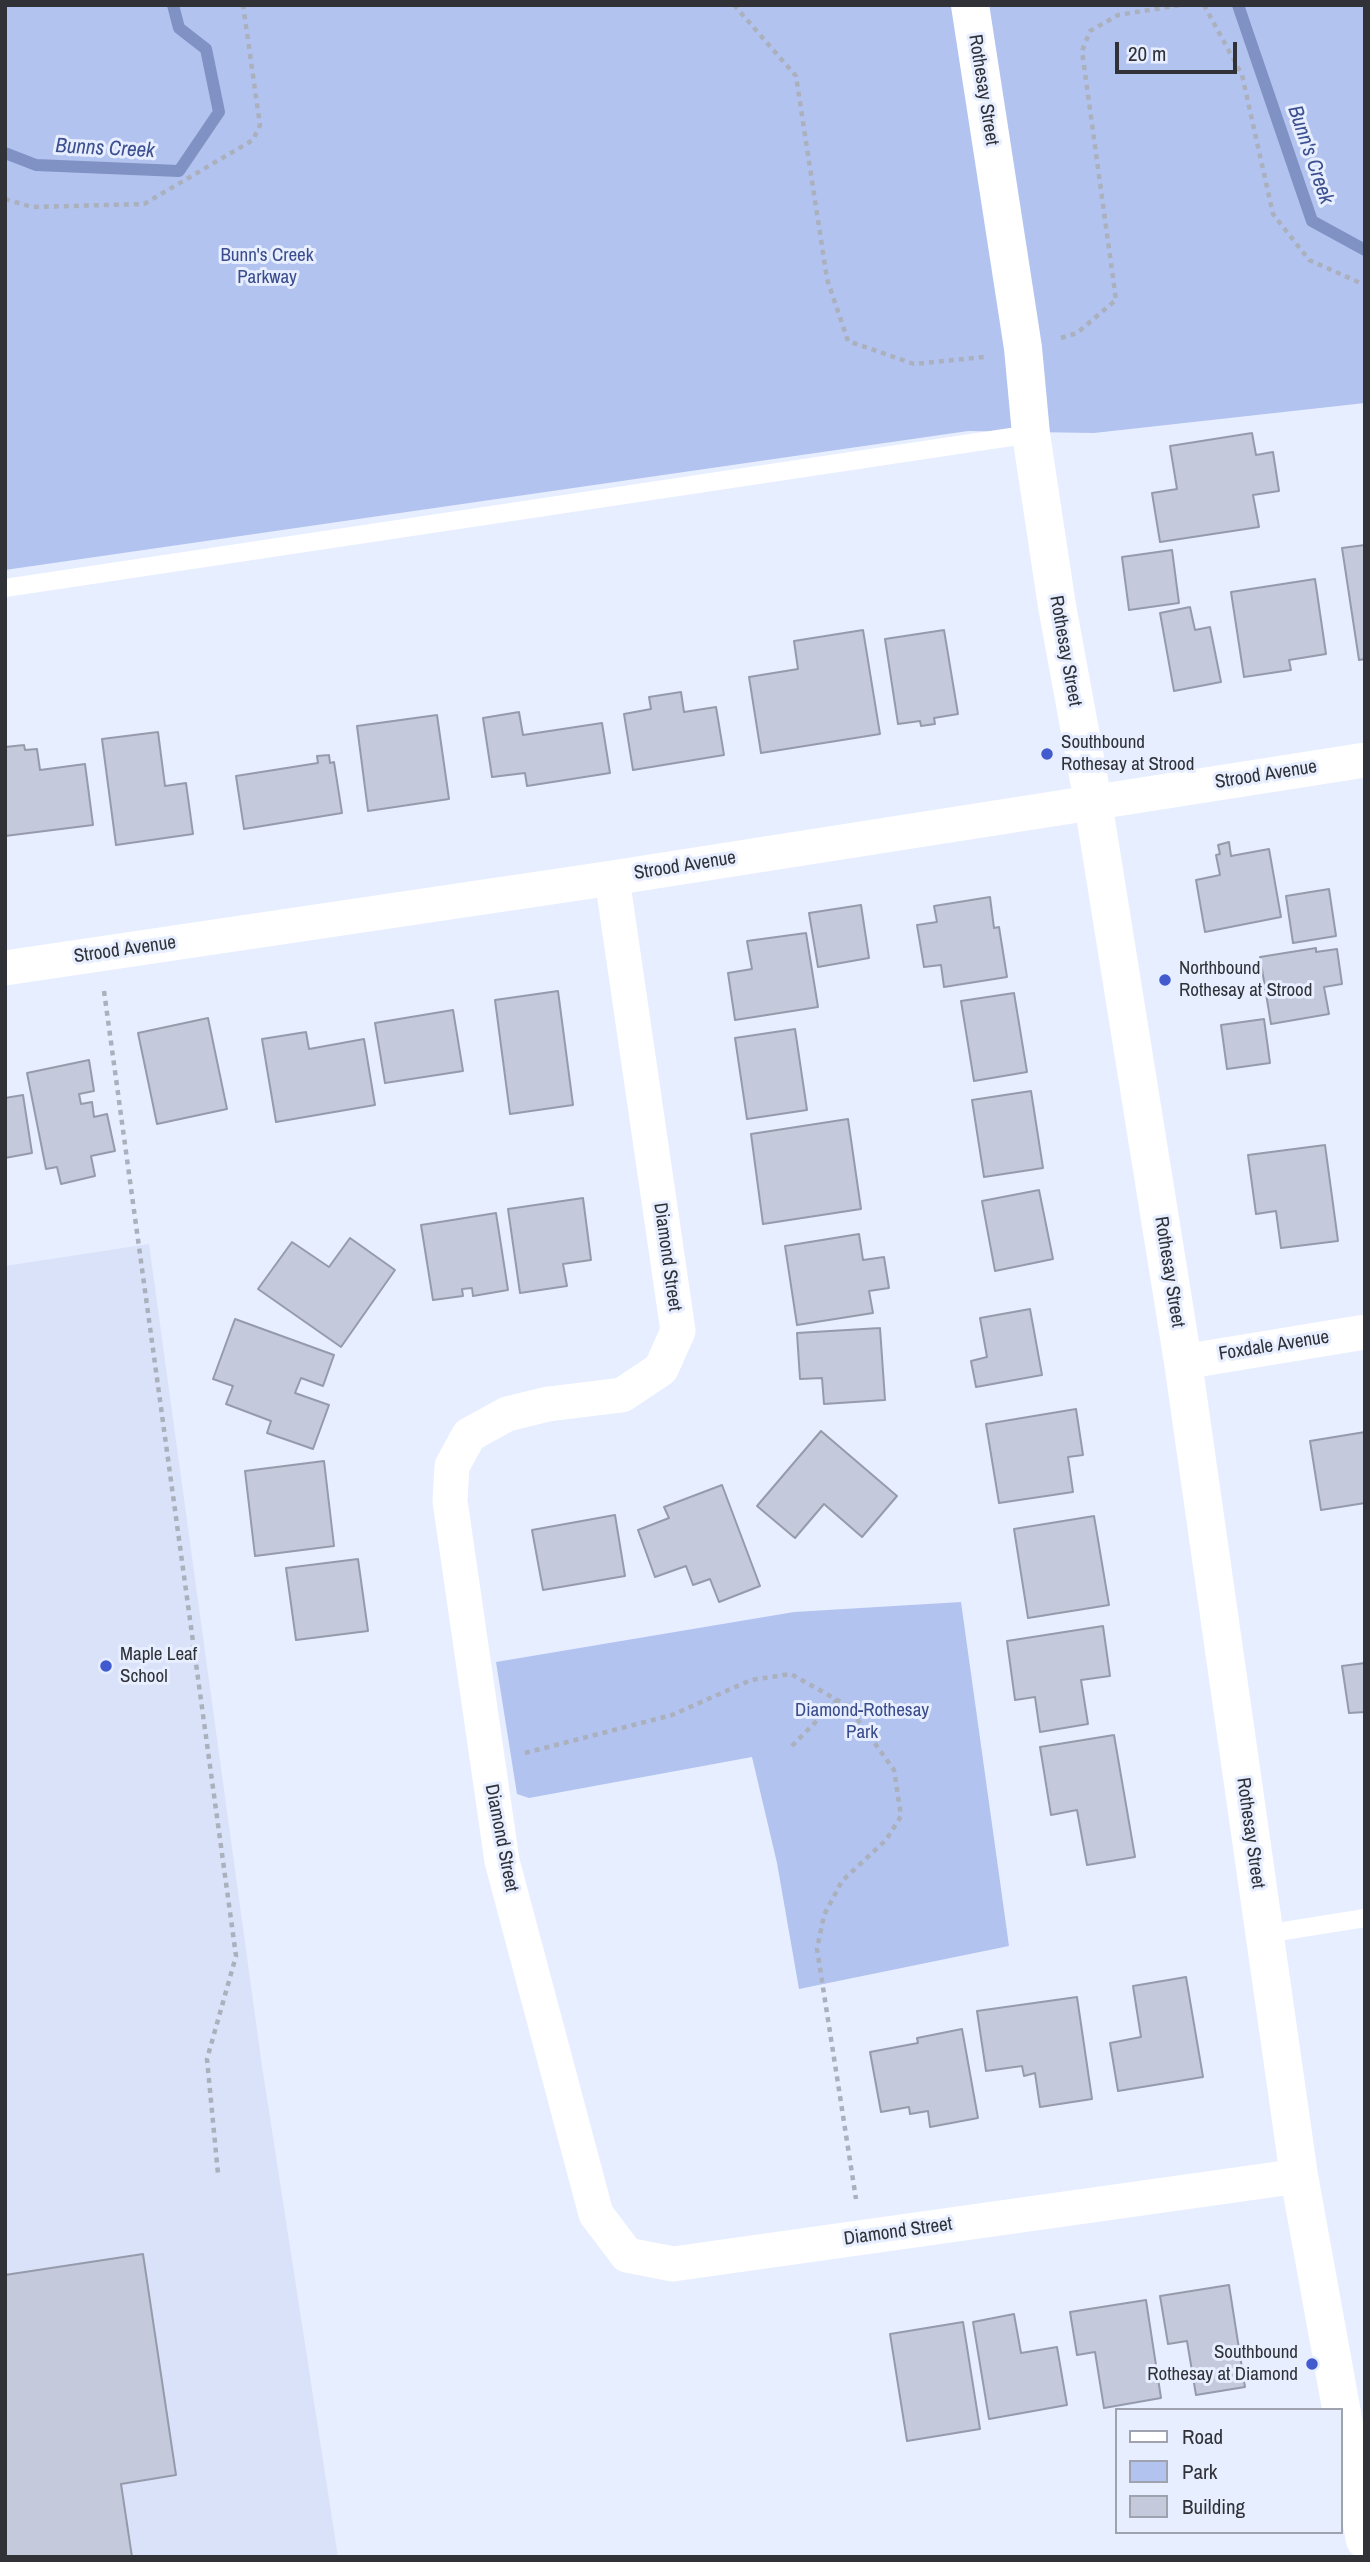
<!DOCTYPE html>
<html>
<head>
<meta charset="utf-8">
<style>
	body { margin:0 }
	#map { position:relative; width:1370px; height:2562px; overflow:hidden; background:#e7eeff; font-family:"Archivo Narrow",sans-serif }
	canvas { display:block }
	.frame { position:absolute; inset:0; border:7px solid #303238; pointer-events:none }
	.legend { position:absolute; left:1115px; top:2408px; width:228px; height:126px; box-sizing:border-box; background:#e7eeff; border:2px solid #9ea3af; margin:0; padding:9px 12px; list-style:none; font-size:21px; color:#303238 }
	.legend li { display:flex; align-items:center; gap:14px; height:35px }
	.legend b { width:35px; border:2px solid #9ea3af }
	.scale { position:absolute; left:1115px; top:42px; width:122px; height:32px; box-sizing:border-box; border:4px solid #303238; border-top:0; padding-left:9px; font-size:21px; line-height:24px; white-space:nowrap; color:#303238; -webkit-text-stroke:5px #e7eeff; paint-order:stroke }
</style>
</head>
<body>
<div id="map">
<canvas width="1370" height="2562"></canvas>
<div class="frame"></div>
<ul class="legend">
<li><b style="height:9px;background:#fff"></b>Road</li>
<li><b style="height:19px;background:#b3c3f0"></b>Park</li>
<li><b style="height:19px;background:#c4cadb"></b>Building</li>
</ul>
<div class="scale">20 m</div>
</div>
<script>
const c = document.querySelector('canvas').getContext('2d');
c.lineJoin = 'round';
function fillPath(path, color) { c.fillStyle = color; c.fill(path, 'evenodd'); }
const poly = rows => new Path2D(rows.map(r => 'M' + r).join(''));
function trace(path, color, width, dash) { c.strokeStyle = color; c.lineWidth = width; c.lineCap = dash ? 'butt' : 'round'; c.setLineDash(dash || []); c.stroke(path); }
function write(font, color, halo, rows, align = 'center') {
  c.font = font + ' "Archivo Narrow",sans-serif'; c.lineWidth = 6; c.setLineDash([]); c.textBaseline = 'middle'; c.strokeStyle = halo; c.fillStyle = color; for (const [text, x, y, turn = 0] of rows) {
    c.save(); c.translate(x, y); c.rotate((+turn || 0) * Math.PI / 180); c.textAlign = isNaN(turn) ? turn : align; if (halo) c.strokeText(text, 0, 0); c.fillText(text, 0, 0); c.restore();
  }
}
const built = poly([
	[149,1244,262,2066,338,2557,5,2557,5,1266]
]);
const green = poly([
	[5,5,1365,5,1365,403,1094,433,968,431,5,570],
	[961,1602,1009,1946,799,1989,777,1863,752,1757,529,1798,517,1794,496,1662,794,1612]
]);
const stream = poly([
	[1238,5,1312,221,1365,250],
	[5,153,36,165,179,171,219,112,206,49,179,28,173,5]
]);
const building = poly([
	[1252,433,1256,455,1273,452,1279,491,1253,495,1259,527,1160,542,1152,493,1177,489,1170,446,1252,433],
	[1365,545,1365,659,1359,660,1342,548,1365,545],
	[1172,550,1179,603,1129,610,1122,557,1172,550],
	[1315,579,1326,654,1289,660,1291,670,1244,677,1231,592,1315,579],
	[1190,607,1195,630,1210,627,1221,682,1174,691,1160,613,1190,607],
	[863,630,880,734,761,753,749,677,798,669,794,641,863,630],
	[944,630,958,714,934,718,935,724,921,726,920,721,898,724,885,639,944,630],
	[681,692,684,712,716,707,724,755,633,770,624,714,651,709,649,697,681,692],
	[519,712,523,735,602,723,610,773,527,786,525,773,492,777,483,718,519,712],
	[437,715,449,799,368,811,357,726,437,715],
	[158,732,165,786,186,783,193,834,116,845,102,739,158,732],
	[24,745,25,750,37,749,40,770,85,764,93,825,5,836,5,747,24,745],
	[329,755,330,763,334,762,342,813,244,829,236,776,318,763,317,756,329,755],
	[1229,842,1231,856,1269,849,1281,917,1205,932,1196,880,1220,875,1216,855,1220,854,1218,845,1229,842],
	[1329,889,1336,936,1293,943,1286,896,1329,889],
	[990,897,994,928,999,927,1007,977,944,987,941,965,924,967,917,925,937,922,934,906,990,897],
	[861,905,869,958,818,967,809,913,861,905],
	[806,933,818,1007,735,1020,728,973,752,969,747,941,806,933],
	[1316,948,1316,952,1337,949,1342,984,1324,987,1329,1014,1271,1024,1260,957,1316,948],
	[558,991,573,1105,510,1114,495,1000,558,991],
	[1014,993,1027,1072,974,1081,961,1001,1014,993],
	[453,1010,463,1071,385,1083,375,1023,453,1010],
	[208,1018,227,1109,157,1124,138,1033,208,1018],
	[1264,1019,1270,1063,1227,1069,1221,1025,1264,1019],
	[795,1029,807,1110,747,1119,735,1038,795,1029],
	[306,1032,309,1049,364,1039,375,1105,276,1122,262,1039,306,1032],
	[89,1060,94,1091,79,1094,81,1104,92,1102,94,1117,107,1114,115,1151,91,1156,95,1176,61,1184,57,1167,46,1169,27,1073,89,1060],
	[1031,1091,1043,1168,984,1177,972,1100,1031,1091],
	[23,1095,32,1153,5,1158,5,1098,23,1095],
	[848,1119,861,1209,763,1224,751,1134,848,1119],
	[1325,1145,1338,1241,1281,1248,1276,1211,1256,1214,1248,1155,1325,1145],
	[1039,1190,1053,1259,995,1271,982,1201,1039,1190],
	[583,1198,591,1260,563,1264,567,1286,520,1293,508,1209,583,1198],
	[496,1213,508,1290,473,1296,472,1288,462,1289,463,1296,433,1300,421,1225,496,1213],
	[859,1234,863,1260,884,1257,889,1288,869,1291,873,1313,797,1325,785,1246,859,1234],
	[350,1238,395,1270,341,1347,258,1289,292,1242,329,1267,350,1238],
	[1030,1309,1042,1375,976,1387,971,1361,987,1357,980,1318,1030,1309],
	[235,1319,334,1355,323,1386,301,1378,295,1393,329,1405,313,1449,267,1433,271,1421,226,1404,233,1386,213,1379,235,1319],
	[880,1328,885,1400,824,1404,822,1378,800,1379,797,1333,880,1328],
	[1076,1409,1083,1455,1068,1457,1073,1492,999,1503,986,1424,1076,1409],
	[821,1431,897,1496,862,1537,824,1504,795,1538,757,1506,821,1431],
	[1365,1432,1365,1503,1321,1510,1310,1441,1365,1432],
	[324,1461,334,1546,255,1556,245,1471,324,1461],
	[722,1485,760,1586,719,1602,710,1579,693,1585,686,1566,655,1577,638,1530,669,1518,664,1507,722,1485],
	[615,1515,625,1576,543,1590,532,1530,615,1515],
	[1094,1516,1109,1605,1028,1618,1014,1529,1094,1516],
	[358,1559,368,1631,296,1640,286,1568,358,1559],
	[1103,1626,1110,1676,1081,1680,1088,1724,1040,1732,1035,1697,1015,1700,1007,1641,1103,1626],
	[1365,1663,1365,1712,1349,1713,1342,1666,1365,1663],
	[1114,1735,1135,1857,1087,1865,1077,1810,1051,1815,1040,1747,1114,1735],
	[1186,1977,1203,2077,1118,2091,1110,2043,1141,2037,1133,1986,1186,1977],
	[1077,1997,1092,2099,1040,2107,1035,2073,1024,2076,1022,2066,986,2071,977,2011,1077,1997],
	[962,2029,978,2118,930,2127,928,2111,910,2114,909,2107,881,2112,870,2052,918,2043,917,2038,962,2029],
	[143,2254,176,2475,121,2484,132,2557,5,2557,5,2275,143,2254],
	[1229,2285,1245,2387,1196,2395,1187,2341,1168,2344,1160,2296,1229,2285],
	[1146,2300,1161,2398,1104,2408,1095,2352,1077,2355,1070,2312,1146,2300],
	[1014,2314,1021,2353,1057,2347,1067,2405,989,2419,973,2322,1014,2314],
	[963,2322,980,2429,907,2441,890,2334,963,2322]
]);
const path = poly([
	[734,5,796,76,827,279,848,341,914,364,984,357],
	[1204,5,1242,75,1273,214,1309,260,1365,285],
	[5,199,32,207,144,204,253,140,260,125,243,5],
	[1061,338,1077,333,1116,300,1082,51,1090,31,1118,15,1181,5],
	[104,991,236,1956,207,2059,218,2174],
	[792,1746,837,1700],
	[525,1753,672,1715,751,1680,791,1674,848,1706,894,1770,901,1816,886,1840,842,1881,824,1915,817,1949,856,2199]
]);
const service = poly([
	[5,588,1031,434],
	[1265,1934,1365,1918]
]);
const minor = poly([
	[612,878,678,1331,661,1369,622,1395,548,1404,507,1414,469,1435,452,1466,450,1501,502,1861,596,2214,627,2255,673,2264,1299,2176],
	[5,968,612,878,1365,760],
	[1183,1362,1365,1332]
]);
const tertiary = poly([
	[970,5,1023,348,1031,434,1057,606,1093,802,1183,1362,1299,2176,1365,2540]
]);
const markers = [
	[1047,754,7,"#415acd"],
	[1165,980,7,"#415acd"],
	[106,1666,7,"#415acd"],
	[1312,2364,7,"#415acd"]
];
const streetNames = [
	["Rothesay Street",983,90,81],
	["Rothesay Street",1065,651,80],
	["Strood Avenue",1266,775,-9],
	["Strood Avenue",685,866,-9],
	["Strood Avenue",125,950,-8],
	["Diamond Street",667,1257,82],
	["Rothesay Street",1169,1272,81],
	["Foxdale Avenue",1274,1346,-9],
	["Rothesay Street",1250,1833,82],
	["Diamond Street",501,1838,79],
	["Diamond Street",898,2232,-8]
];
const parkNames = [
	["Bunn's Creek",267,256],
	["Parkway",267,278],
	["Diamond-Rothesay",862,1711],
	["Park",862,1733]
];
const poiNames = [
	["Southbound",1061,743],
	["Rothesay at Strood",1061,765],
	["Northbound",1179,969],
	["Rothesay at Strood",1179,991],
	["Maple Leaf",120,1655],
	["School",120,1677],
	["Southbound",1298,2353,"right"],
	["Rothesay at Diamond",1298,2375,"right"]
];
const waterNames = [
	["Bunns Creek",105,149,3],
	["Bunn's Creek",1310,155,71]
];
fillPath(built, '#dae2fa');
fillPath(green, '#b3c3f0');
trace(stream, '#8092c3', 12);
fillPath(building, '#c4cadb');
trace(building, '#969bab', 2);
trace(path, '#abb0bd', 4.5, [5, 5]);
trace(service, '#fff', 18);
trace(minor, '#fff', 35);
trace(tertiary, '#fff', 38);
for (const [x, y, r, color] of markers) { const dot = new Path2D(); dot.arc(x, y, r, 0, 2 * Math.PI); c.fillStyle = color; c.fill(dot); trace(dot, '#e7eeff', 2.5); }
write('19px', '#303238', '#e7eeff', streetNames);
write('19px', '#3a4c8b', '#e7eeff', parkNames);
write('19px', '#303238', '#e7eeff', poiNames, 'left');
write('italic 21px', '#3c4f8e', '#e7eeff', waterNames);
</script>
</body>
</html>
